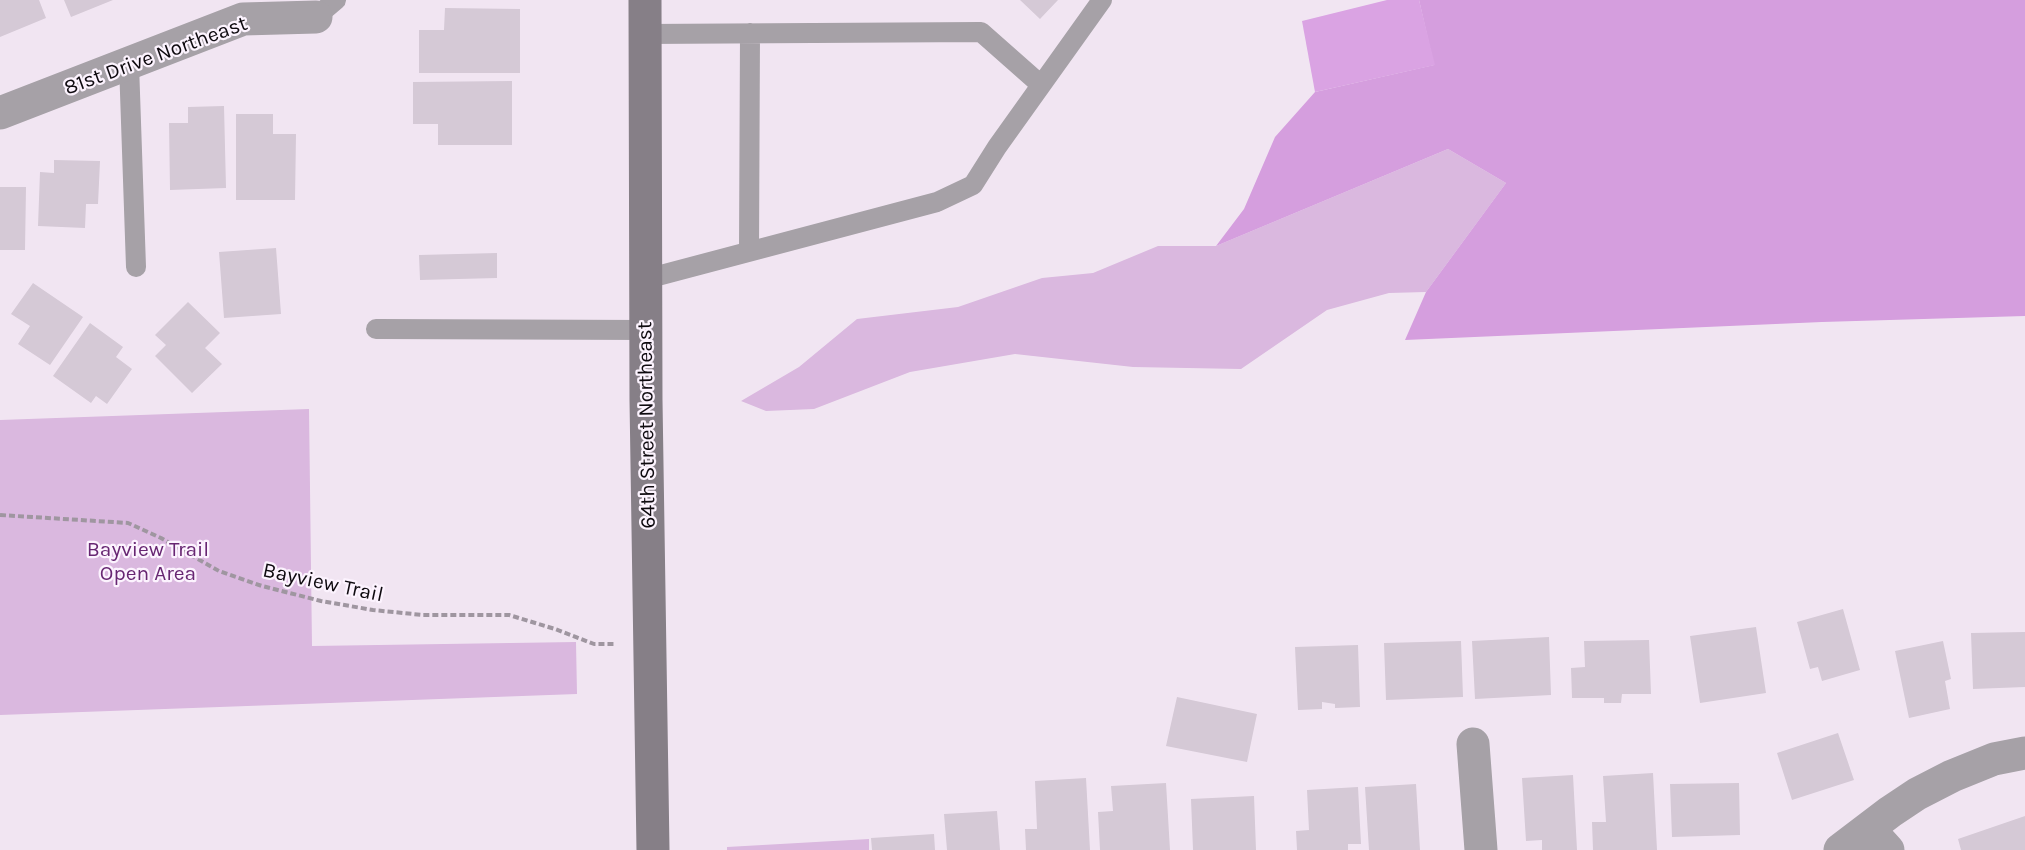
<!DOCTYPE html>
<html>
<head>
<meta charset="utf-8">
<style>
	body { margin:0 }
	canvas { display:block; background:#f1e5f2 }
</style>
</head>
<body>
<canvas width="2025" height="850"></canvas>
<script>
const c = document.querySelector('canvas').getContext('2d');
c.lineJoin = 'round';
function fillPath(path, color) { c.fillStyle = color; c.fill(path, 'evenodd'); }
const poly = rows => new Path2D(rows.map(r => 'M' + r).join(''));
function trace(path, color, width, dash) { c.strokeStyle = color; c.lineWidth = width; c.lineCap = dash ? 'butt' : 'round'; c.setLineDash(dash || []); c.stroke(path); }
function write(font, color, halo, rows, align = 'center') {
  c.font = font + ' Karla,sans-serif'; c.lineWidth = 4.5; c.setLineDash([]); c.textBaseline = 'middle'; c.strokeStyle = halo; c.fillStyle = color; for (const [text, x, y, turn = 0] of rows) {
    c.save(); c.translate(x, y); c.rotate((+turn || 0) * Math.PI / 180); c.textAlign = isNaN(turn) ? turn : align; if (halo) c.strokeText(text, 0, 0); c.fillText(text, 0, 0); c.restore();
  }
}
const green = poly([
	[1448,149,1506,183,1426,292,1389,293,1327,310,1241,369,1133,367,1015,354,910,372,814,409,766,411,741,401,799,367,857,319,958,307,1042,278,1093,273,1158,246,1216,246],
	[309,409,312,646,576,642,577,694,0,715,0,420],
	[869,839,869,850,727,850,727,847]
]);
const forest = poly([
	[1419,0,2025,0,2025,316,1822,322,1405,340,1426,292,1506,183,1448,149,1216,246,1244,209,1275,137,1315,92,1434,65]
]);
const water = poly([
	[1387,0,1419,0,1435,65,1315,92,1302,21]
]);
const building = poly([
	[0,0,39,0,46,18,0,37],
	[64,0,113,0,71,17],
	[1020,0,1058,0,1040,19],
	[445,8,520,9,520,73,419,73,419,30,444,30],
	[512,81,512,145,438,145,438,124,413,124,413,82],
	[224,106,226,188,170,190,169,123,188,123,188,107],
	[236,114,273,114,273,134,296,134,295,200,236,200],
	[54,160,100,161,98,204,86,204,85,228,38,226,40,172,54,173],
	[0,187,26,187,25,250,0,250],
	[276,248,281,314,224,318,219,252],
	[497,253,497,278,420,280,419,255],
	[33,283,83,317,50,365,18,344,30,326,11,314],
	[188,302,220,333,205,348,222,364,192,393,155,356,166,345,155,335],
	[90,323,123,347,116,357,132,369,107,404,96,396,91,403,53,376],
	[1843,609,1860,670,1822,681,1818,667,1810,669,1797,622],
	[1756,627,1766,693,1700,703,1690,636],
	[2025,632,2025,687,1973,689,1971,633],
	[1549,637,1551,695,1475,699,1472,641],
	[1649,640,1651,694,1622,694,1621,703,1604,703,1604,698,1572,698,1571,668,1585,667,1584,641],
	[1461,641,1463,697,1386,700,1384,643],
	[1943,641,1951,679,1945,681,1950,709,1909,718,1895,651],
	[1358,645,1360,707,1335,708,1335,704,1322,702,1322,709,1298,710,1295,647],
	[1177,697,1257,714,1247,762,1166,746],
	[1838,733,1854,780,1792,800,1777,753],
	[1653,773,1657,850,1593,850,1592,822,1606,822,1603,776],
	[1573,775,1577,850,1542,850,1542,840,1526,841,1522,778],
	[1086,778,1090,850,1026,850,1025,829,1037,829,1035,781],
	[1166,783,1170,850,1100,850,1098,812,1113,811,1111,786],
	[1739,783,1740,835,1672,837,1670,784],
	[1416,784,1420,850,1369,850,1365,787],
	[1358,787,1361,844,1348,844,1348,850,1297,850,1296,831,1309,830,1307,790],
	[1254,796,1256,850,1193,850,1191,799],
	[997,811,1000,850,947,850,944,814],
	[2025,816,2025,850,1961,850,1958,839],
	[934,834,935,850,872,850,871,838]
]);
const path = poly([
	[0,515,128,523,161,538,219,571,262,586,321,601,373,610,423,615,509,615,555,629,594,644,616,644]
]);
const service = poly([
	[316,17,336,0],
	[645,34,981,32,1041,85],
	[129,64,136,267],
	[749,252,750,33],
	[646,279,937,202,973,185,997,147,1102,0],
	[376,329,646,330]
]);
const minor = poly([
	[0,113,243,19,316,17],
	[1473,744,1481,850],
	[1869,829,1888,850],
	[1840,850,1890,812,1917,794,1952,776,1994,759,2025,753]
]);
const secondary = poly([
	[645,0,646,400,653,850]
]);
const streetNames = [
	["81st Drive Northeast",156,56,-20],
	["64th Street Northeast",647,425,-91],
	["Bayview Trail",323,583,12]
];
const parkNames = [
	["Bayview Trail",148,550],
	["Open Area",148,574]
];
fillPath(green, '#dab8df');
fillPath(forest, '#d59ede');
fillPath(water, '#daa3e3');
fillPath(building, '#d5c9d6');
trace(path, '#9f96a0', 4, [6, 3]);
trace(service, '#a6a1a7', 20);
trace(minor, '#a6a1a7', 33);
trace(secondary, '#867f87', 33);
write('21px', '#0e0a0f', '#fcf3fe', streetNames);
write('21px', '#672672', '#fcf3fe', parkNames);
</script>
</body>
</html>
